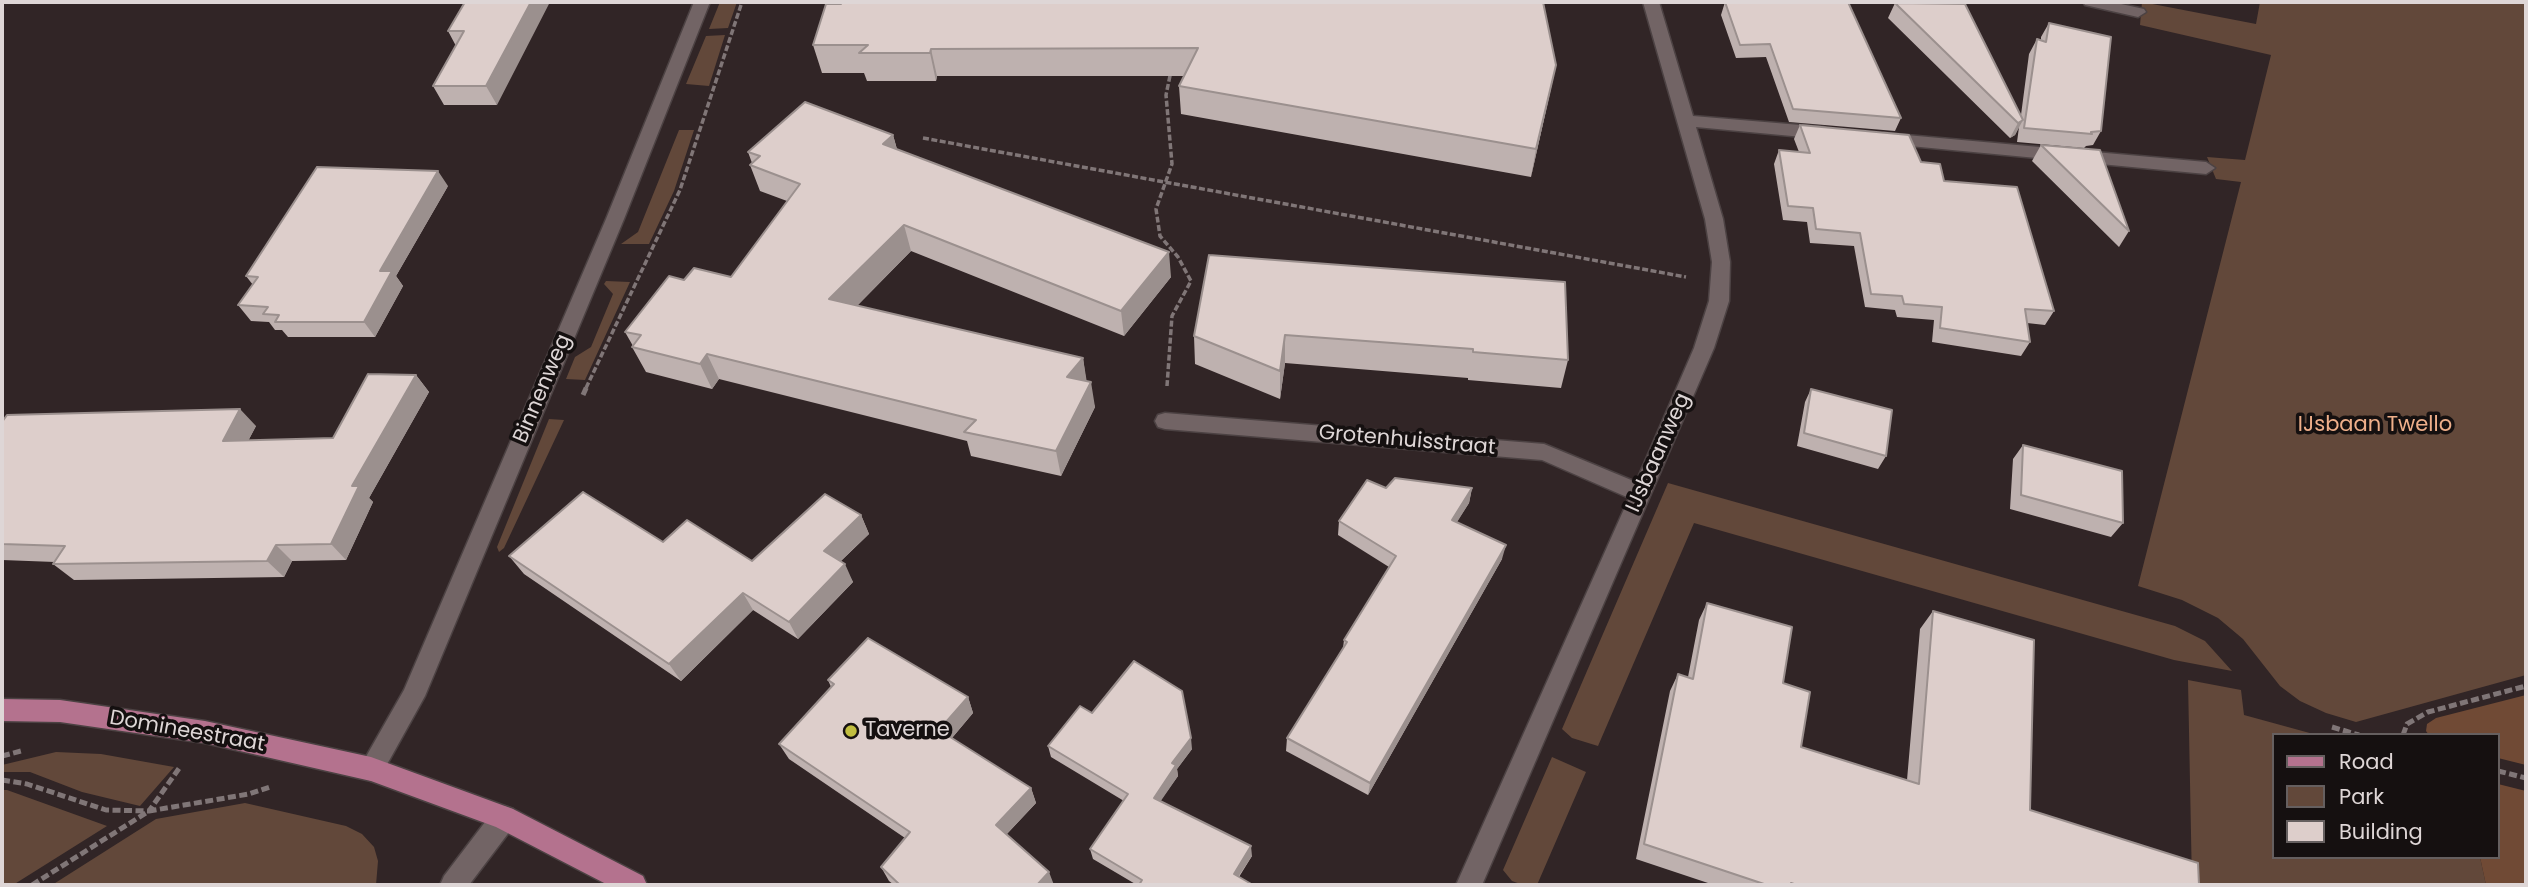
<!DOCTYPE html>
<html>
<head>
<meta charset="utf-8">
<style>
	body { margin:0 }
	#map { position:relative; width:2528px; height:887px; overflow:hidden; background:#312526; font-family:Poppins,sans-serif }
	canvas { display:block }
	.frame { position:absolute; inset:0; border:4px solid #ded6d6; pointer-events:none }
	.legend { position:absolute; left:2272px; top:733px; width:228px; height:126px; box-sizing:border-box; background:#151010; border:2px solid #655f5f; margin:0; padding:9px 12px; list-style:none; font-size:21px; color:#ded6d6 }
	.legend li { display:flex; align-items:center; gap:14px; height:35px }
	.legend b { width:35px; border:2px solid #655f5f }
</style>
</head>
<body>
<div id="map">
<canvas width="2528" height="887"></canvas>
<div class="frame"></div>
<ul class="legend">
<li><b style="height:9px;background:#b4728e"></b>Road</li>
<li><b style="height:19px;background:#62483a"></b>Park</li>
<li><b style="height:19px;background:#ddcecb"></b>Building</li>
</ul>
</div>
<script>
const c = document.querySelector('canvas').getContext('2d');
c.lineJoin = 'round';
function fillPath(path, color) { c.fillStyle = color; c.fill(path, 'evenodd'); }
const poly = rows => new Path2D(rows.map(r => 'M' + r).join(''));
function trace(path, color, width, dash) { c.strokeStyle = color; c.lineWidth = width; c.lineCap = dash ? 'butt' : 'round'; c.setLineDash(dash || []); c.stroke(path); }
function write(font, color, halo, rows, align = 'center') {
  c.font = font + ' Poppins,sans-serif'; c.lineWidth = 7; c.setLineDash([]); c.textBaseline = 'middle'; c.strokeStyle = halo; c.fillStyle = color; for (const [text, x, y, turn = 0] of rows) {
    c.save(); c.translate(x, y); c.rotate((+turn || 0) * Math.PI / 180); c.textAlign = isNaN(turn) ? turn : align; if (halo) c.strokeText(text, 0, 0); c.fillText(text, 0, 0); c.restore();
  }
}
const green = poly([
	[720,2,737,2,728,28,709,29],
	[2142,2,2256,24,2260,2,2526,2,2526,675,2356,722,2326,713,2300,701,2280,686,2243,639,2218,618,2182,600,2138,586,2241,182,2216,179,2207,157,2245,160,2271,55,2140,25],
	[725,35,709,86,686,84,706,36],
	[679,130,694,130,674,191,649,244,621,244,638,232],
	[606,281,630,282,585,380,566,379,575,357,591,347,613,294,604,284],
	[549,419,564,420,504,548,499,552,497,547],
	[1668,483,2175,626,2205,641,2232,671,2174,660,1694,523,1598,746,1572,738,1562,729],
	[2188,680,2241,690,2244,715,2317,735,2274,735,2274,857,2480,857,2486,885,2192,885],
	[56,752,101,754,174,767,140,806,82,792,30,772,2,772,2,765],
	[1552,757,1586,772,1537,885,1523,885,1512,881,1503,870],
	[2,790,7,790,107,826,13,885,2,885],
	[245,803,346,826,362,834,374,847,378,861,376,885,52,885,156,819]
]);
const forest = poly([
	[2526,695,2526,765,2498,758,2498,735,2429,735,2426,731,2427,724,2436,718],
	[2498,784,2526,791,2526,885,2486,885,2480,857,2498,857]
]);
const pathFar1 = poly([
	[923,138,1686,277],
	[1167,386,1172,316,1191,281,1178,257,1160,236,1156,209,1172,164,1166,95,1171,71],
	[586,388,680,190,742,2]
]);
const path = poly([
	[583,395,587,386],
	[2332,727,2359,735],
	[2403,735,2407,724,2428,712,2526,686],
	[2,756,21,751],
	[2498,771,2526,778],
	[2,780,27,784,106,810,149,811,180,767],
	[32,885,149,811,249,794,270,787]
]);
const minor = poly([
	[694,2,710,2,624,219,425,696,380,777,371,781,362,777,359,769,404,690,606,219,694,2],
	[1643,2,1659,2,1693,116,1824,127,1833,133,1824,139,1696,127,1723,219,1730,262,1729,301,1714,348,1482,885,1456,885,1629,498,1542,460,1165,429,1158,427,1155,421,1158,415,1165,413,1544,444,1636,482,1694,348,1709,301,1712,262,1705,219,1643,2],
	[2083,2,2112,2,2144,9,2146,12,2138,17,2085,5,2083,2],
	[1884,133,2206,162,2215,168,2206,174,1878,143,1875,139,1884,133],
	[504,806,513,809,517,818,513,827,469,885,440,885,444,876,495,809,504,806]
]);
const major = poly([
	[2,699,60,700,205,721,371,757,513,809,643,876,647,885,608,885,496,827,371,781,205,743,60,722,2,721,2,699]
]);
const wall = poly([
	[465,2,497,105,444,105,433,86,456,46,448,31],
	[1725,2,1901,118,1895,131,1789,122,1766,57,1736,58,1721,15],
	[1895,3,2021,115,2029,54,2037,39,2041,40,2041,37,2049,23,2101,131,2093,145,2086,146,2084,148,2017,142,2019,127,2015,135,2010,138,1888,18],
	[826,4,1556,65,1531,177,1181,114,1179,86,1184,76,937,76,936,81,867,81,864,73,822,73,813,45],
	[1800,125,1921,162,1944,181,2054,311,2045,325,2027,323,2030,342,2021,356,1932,342,1934,320,1897,317,1895,310,1865,307,1854,246,1810,243,1807,222,1783,220,1774,164,1779,150,1799,152,1794,139],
	[893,135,897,149,1171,277,1124,336,911,251,857,306,1083,358,1086,381,1095,407,1061,476,971,456,967,441,719,379,712,389,646,372,632,347,633,346,625,332,684,280,731,277,787,201,760,191,750,165,752,163,748,152],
	[2041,145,2129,231,2119,247,2032,161],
	[448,186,396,276,403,286,375,337,288,337,282,330,275,330,269,322,251,321,238,305,253,285,246,276],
	[1209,255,1568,360,1561,388,1468,380,1468,378,1285,363,1280,399,1195,364,1194,336],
	[416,375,429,392,369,498,373,502,346,560,292,561,284,577,74,580,53,564,55,562,2,560,2,422,256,426,248,441,333,438],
	[1811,389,1886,456,1878,469,1797,446,1805,402],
	[2023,445,2123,523,2111,537,2010,509,2013,459],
	[1386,488,1472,488,1469,503,1456,523,1502,559,1368,795,1286,751,1287,738,1343,648,1344,640,1389,567,1338,535,1339,521],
	[861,515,869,534,841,561,853,582,798,639,753,610,681,681,524,574,509,556,663,542,752,561],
	[1707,603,1783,683,1801,747,1907,780,1920,629,1933,611,2030,810,2199,885,1714,885,1636,859,1670,691,1678,674,1688,677,1699,620],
	[828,680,968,697,973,713,952,738,1031,788,1036,803,1006,835,1054,885,894,885,889,881,881,867,905,838,789,759,779,744,831,687],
	[1092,713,1192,749,1177,769,1178,776,1160,801,1252,856,1239,877,1253,885,1137,885,1093,859,1090,849,1124,801,1051,757,1048,746]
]);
const shadedWall = poly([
	[531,2,550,2,497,105,486,86],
	[931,49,937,76,936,81,930,53],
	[1556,65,1550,93,1531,177,1536,149],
	[2023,120,2015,135,2010,138,2018,123],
	[893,135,900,161,883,144],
	[438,171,448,186,396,276,403,286,375,337,364,322,380,271],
	[904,225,911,251,838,325,829,299],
	[1169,252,1171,277,1124,336,1121,311],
	[1285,335,1285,363,1280,399,1280,371],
	[707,354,719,379,712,389,700,364],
	[1083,358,1087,383,1067,377],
	[416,375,429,392,369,498,373,502,346,560,331,544,352,486],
	[1091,382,1095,407,1061,476,1056,451],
	[240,409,256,426,239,458,223,441],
	[1472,488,1469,503,1449,535,1452,520],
	[861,515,869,534,832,569,824,551],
	[276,545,292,561,284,577,267,561],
	[1506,545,1502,559,1368,795,1370,783],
	[845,564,853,582,798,639,789,622],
	[743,593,753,610,681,681,669,664],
	[968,697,973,713,946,745,939,730],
	[1191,738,1192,749,1177,769,1178,776,1156,808,1154,798,1172,763],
	[1031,788,1036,803,1001,840,996,825],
	[1251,846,1252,856,1234,883,1234,874],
	[1049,872,1054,885,1037,885]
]);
const building = poly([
	[465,2,531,2,486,86,433,86,464,31,448,31,465,2],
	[841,2,1543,2,1556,65,1536,149,1179,86,1198,48,931,49,930,53,859,53,868,45,813,45,826,4,841,4,841,2],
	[1725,2,1848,2,1901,118,1793,109,1770,44,1740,45,1725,2],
	[1895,3,1965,4,2023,120,2018,123,1895,3],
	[2049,23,2111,37,2101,131,2091,132,2092,134,2024,128,2037,39,2046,42,2049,23],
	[805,102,893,135,883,144,1169,252,1121,311,904,225,829,299,1083,358,1067,377,1091,382,1056,451,964,432,976,420,707,354,700,364,632,347,641,335,625,332,669,276,684,280,694,268,731,277,800,184,750,165,760,156,748,152,805,102],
	[1800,125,1909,135,1921,162,1940,164,1944,181,2017,187,2054,311,2025,309,2030,342,1940,328,1942,307,1904,304,1902,296,1871,294,1860,233,1816,229,1813,208,1788,206,1779,150,1810,153,1800,125],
	[2041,145,2100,150,2129,231,2041,145],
	[317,167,438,171,380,271,392,271,364,322,275,322,279,315,263,314,268,307,238,305,258,277,246,276,317,167],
	[1209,255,1565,282,1568,360,1473,352,1473,349,1285,335,1280,371,1194,336,1209,255],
	[368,374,416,375,352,486,359,486,331,544,276,545,267,561,53,564,65,546,2,544,2,422,7,415,240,409,223,441,333,438,368,374],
	[1811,389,1892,410,1886,456,1804,433,1811,389],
	[2023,445,2122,471,2123,523,2021,495,2023,445],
	[1395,478,1472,488,1452,520,1506,545,1370,783,1287,738,1347,642,1344,640,1396,556,1339,521,1367,480,1386,488,1395,478],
	[583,492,663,542,687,520,752,561,825,494,861,515,824,551,845,564,789,622,743,593,669,664,509,556,583,492],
	[1707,603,1792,627,1783,683,1810,692,1801,747,1919,784,1933,611,2034,640,2030,810,2198,863,2199,885,1797,885,1791,883,1791,885,1767,885,1644,844,1678,674,1693,679,1707,603],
	[868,638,968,697,939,730,1031,788,996,825,1049,872,1037,885,900,885,881,867,910,832,779,744,834,684,828,680,868,638],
	[1134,661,1182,691,1191,738,1172,763,1176,765,1154,798,1251,846,1234,874,1253,885,1139,885,1142,880,1090,849,1128,794,1048,746,1080,706,1092,713,1134,661]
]);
const markers = [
	[851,731,7,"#c1be40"]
];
const streetNames = [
	["Binnenweg",543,389,-67],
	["Grotenhuisstraat",1407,441,5],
	["IJsbaanweg",1659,453,-66],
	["Domineestraat",187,732,10]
];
const parkNames = [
	["IJsbaan Twello",2375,426]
];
const poiNames = [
	["Taverne",865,731]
];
fillPath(green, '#62483a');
fillPath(forest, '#704a35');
trace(minor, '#4c4243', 3);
trace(major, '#4c4243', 3);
trace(pathFar1, '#807677', 3.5, [6, 2.5]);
trace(path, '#807677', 5, [8, 3.5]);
fillPath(minor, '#726465');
fillPath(major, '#b4728e');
fillPath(wall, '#beb1af');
fillPath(shadedWall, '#9b908e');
fillPath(building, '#ddcecb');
trace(building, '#9b908e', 2);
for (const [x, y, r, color] of markers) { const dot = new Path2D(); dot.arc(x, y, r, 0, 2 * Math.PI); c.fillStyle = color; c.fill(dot); trace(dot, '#151010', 2.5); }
write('21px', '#ded6d6', '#151010', streetNames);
write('21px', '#efaf8a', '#151010', parkNames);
write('21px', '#ded6d6', '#151010', poiNames, 'left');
</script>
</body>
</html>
